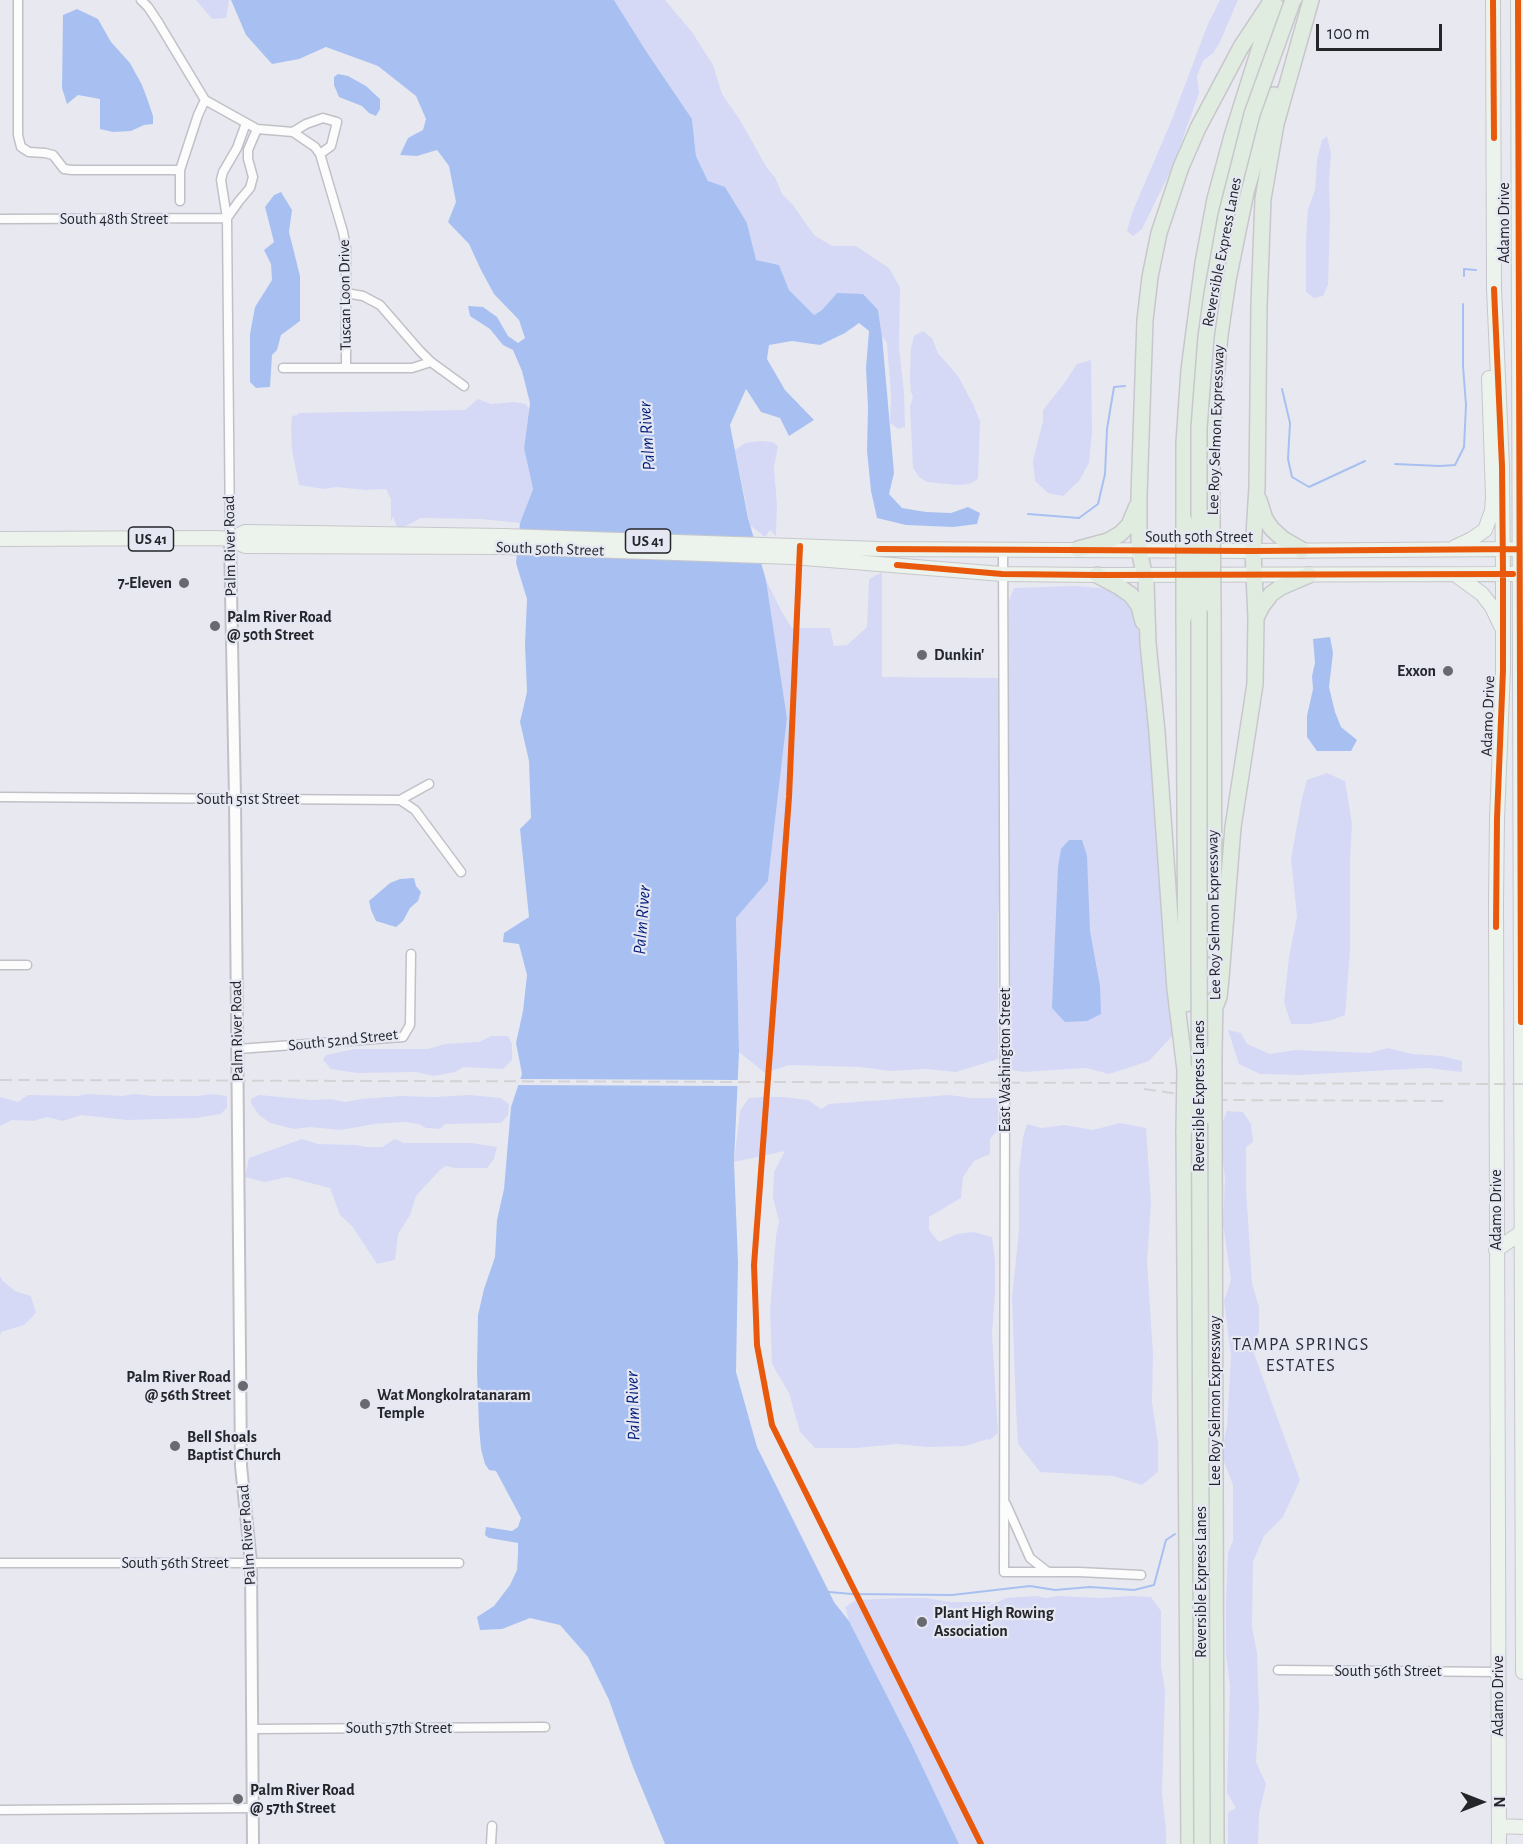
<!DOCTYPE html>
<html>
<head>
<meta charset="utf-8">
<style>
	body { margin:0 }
	#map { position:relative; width:1523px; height:1844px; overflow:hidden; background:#e8e9f0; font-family:"Alegreya Sans",sans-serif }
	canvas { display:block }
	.north { position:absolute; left:1451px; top:1772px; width:60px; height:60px; -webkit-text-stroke:4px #e5e7f3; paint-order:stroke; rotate:90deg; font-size:16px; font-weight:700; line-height:24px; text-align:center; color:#25262a }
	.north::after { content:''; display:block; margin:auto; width:21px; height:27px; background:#25262a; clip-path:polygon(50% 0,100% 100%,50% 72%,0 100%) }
	.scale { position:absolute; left:1316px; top:24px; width:126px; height:27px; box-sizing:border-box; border:3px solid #25262a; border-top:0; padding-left:8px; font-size:18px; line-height:21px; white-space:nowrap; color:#25262a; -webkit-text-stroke:4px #e5e7f3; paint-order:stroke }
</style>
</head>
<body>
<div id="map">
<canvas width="1523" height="1844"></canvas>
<div class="north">N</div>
<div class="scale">100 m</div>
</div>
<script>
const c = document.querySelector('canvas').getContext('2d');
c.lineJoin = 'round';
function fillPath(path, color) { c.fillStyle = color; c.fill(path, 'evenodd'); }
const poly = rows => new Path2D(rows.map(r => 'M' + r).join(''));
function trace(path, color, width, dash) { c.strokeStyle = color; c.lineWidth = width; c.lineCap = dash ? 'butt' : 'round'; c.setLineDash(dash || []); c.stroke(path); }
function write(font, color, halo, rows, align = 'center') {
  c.font = font + ' "Alegreya Sans",sans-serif'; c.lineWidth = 4.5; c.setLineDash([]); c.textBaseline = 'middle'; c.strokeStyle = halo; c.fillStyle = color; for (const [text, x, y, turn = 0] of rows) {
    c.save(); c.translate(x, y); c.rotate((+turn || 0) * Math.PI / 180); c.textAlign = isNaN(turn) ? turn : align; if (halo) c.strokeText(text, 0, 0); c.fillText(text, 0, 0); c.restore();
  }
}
const green = poly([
	[196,0,229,0,226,18,212,19],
	[614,0,665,0,692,32,713,65,722,94,740,120,767,168,775,177,782,194,793,205,814,235,832,246,856,246,889,268,900,287,899,348,904,392,905,427,898,429,890,423,891,396,887,343,882,336,878,310,837,293,822,310,814,315,789,290,779,265,755,260,747,223,708,181,696,156,692,119,646,51],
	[1220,0,1238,0,1219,44,1213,53,1203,61,1197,76,1199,93,1173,166,1142,229,1133,236,1127,231,1132,213,1171,122,1208,24],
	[1327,136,1331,153,1329,182,1330,219,1328,285,1323,296,1314,298,1306,292,1306,238,1308,209,1315,190,1317,160,1322,140],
	[923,331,932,338,938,353,958,376,973,404,980,421,978,479,969,484,957,485,927,482,919,477,913,468,910,406,913,397,911,392,910,377,911,348,914,336],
	[1091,360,1092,432,1089,463,1079,481,1063,496,1048,493,1035,481,1033,461,1043,421,1043,410,1063,385,1077,364],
	[478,399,491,404,514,402,526,404,529,409,524,448,533,489,520,523,481,519,421,518,398,530,393,516,391,522,391,499,386,489,366,490,336,487,323,489,299,485,292,450,291,428,292,416,298,415,298,413,465,410],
	[762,441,772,442,778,446,774,467,777,505,776,536,770,530,765,537,750,525,735,450,745,443],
	[882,572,882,677,1002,678,1002,879,1000,889,998,918,998,1059,956,1072,925,1069,890,1071,860,1067,789,1065,765,1073,739,1052,736,918,768,881,787,718,766,580,783,614,792,628,830,628,834,646,847,645,867,627,869,579],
	[1074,586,1100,588,1117,593,1129,601,1133,611,1146,658,1177,1031,1149,1061,1109,1074,1086,1068,1024,1072,1006,1069,1006,871,1009,768,1009,600,1014,588],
	[1327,773,1345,781,1352,824,1350,860,1350,951,1345,1015,1332,1020,1309,1024,1291,1024,1284,1002,1289,957,1297,916,1291,859,1302,798,1307,780],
	[1228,1030,1241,1033,1247,1044,1270,1054,1295,1050,1370,1053,1388,1048,1412,1054,1442,1056,1462,1061,1462,1072,1427,1068,1299,1075,1260,1074,1239,1064],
	[491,1036,508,1036,512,1044,512,1060,503,1069,464,1067,455,1072,434,1076,416,1072,357,1073,331,1069,323,1060,326,1055,355,1049,428,1049,445,1044,479,1042],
	[88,1094,122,1096,134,1094,153,1096,198,1096,212,1094,227,1096,227,1107,221,1114,196,1118,127,1120,81,1115,63,1121,47,1117,33,1121,12,1120,0,1126,0,1097,18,1102,28,1095,77,1096],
	[259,1095,311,1100,331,1099,345,1102,361,1099,402,1096,435,1097,469,1095,501,1098,509,1104,508,1115,501,1123,445,1124,440,1129,426,1128,419,1124,405,1122,374,1124,341,1130,310,1127,294,1129,270,1123,259,1115,251,1103,251,1099],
	[949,1095,971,1098,998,1098,998,1130,990,1139,990,1154,974,1161,963,1177,961,1198,929,1217,929,1230,939,1242,957,1234,974,1232,992,1237,995,1261,995,1292,992,1334,998,1433,990,1440,988,1439,965,1446,927,1447,897,1444,857,1448,815,1448,800,1432,789,1393,772,1364,770,1311,776,1236,779,1221,773,1198,774,1172,785,1151,734,1162,740,1111,749,1098,762,1097,783,1097,808,1100,821,1109,829,1104],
	[1227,1111,1243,1112,1251,1124,1253,1142,1246,1147,1246,1189,1252,1283,1259,1307,1259,1332,1252,1348,1300,1480,1283,1517,1264,1536,1253,1562,1252,1627,1257,1653,1259,1711,1256,1762,1266,1784,1259,1814,1258,1844,1228,1844,1228,1812,1236,1808,1227,1793,1230,1686,1226,1654,1226,1601,1228,1553,1233,1541,1233,1485,1221,1454,1227,1426,1231,1356,1224,1301,1231,1280,1223,1224,1225,1178,1222,1157,1223,1121],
	[1120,1123,1146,1128,1151,1203,1147,1262,1153,1353,1152,1402,1158,1443,1158,1472,1142,1485,1113,1476,1040,1472,1018,1444,1016,1409,1012,1297,1019,1230,1019,1171,1023,1137,1027,1124,1042,1128,1064,1125,1093,1130],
	[302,1139,318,1144,356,1145,366,1147,382,1147,395,1139,404,1143,472,1143,497,1147,494,1159,487,1168,455,1168,446,1166,440,1170,416,1196,410,1215,398,1234,395,1260,377,1264,352,1226,340,1215,330,1188,287,1177,265,1182,245,1177,249,1158],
	[0,1276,3,1281,15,1291,31,1296,36,1313,24,1325,1,1332,0,1336],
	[1036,1596,1046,1598,1058,1596,1101,1598,1131,1596,1151,1597,1161,1611,1161,1665,1165,1690,1162,1793,1166,1829,1166,1844,959,1844,913,1747,849,1621,845,1607,856,1600,901,1598,925,1598,951,1602,992,1602,980,1610,1006,1598]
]);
const water = poly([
	[231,0,614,0,646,51,692,119,696,156,708,181,725,187,747,223,756,260,779,265,789,290,814,315,822,310,837,293,863,294,878,310,882,336,891,438,894,473,889,494,902,508,926,512,951,513,968,507,980,513,977,524,953,527,906,525,877,518,871,491,867,451,868,407,866,368,869,331,859,323,845,333,820,345,792,341,769,345,767,359,785,390,814,420,789,436,780,418,761,412,746,389,730,425,748,518,766,580,787,718,768,881,736,918,739,1052,734,1162,738,1262,736,1372,757,1447,834,1602,849,1621,913,1747,959,1844,665,1844,633,1767,609,1700,588,1657,560,1625,530,1618,502,1629,480,1630,477,1617,494,1606,510,1585,517,1570,518,1554,518,1543,489,1538,485,1535,486,1527,512,1531,518,1527,521,1518,496,1471,489,1470,485,1464,481,1449,479,1427,477,1372,478,1315,484,1289,495,1257,497,1220,504,1189,511,1107,522,1074,516,1043,523,1011,527,975,519,944,503,942,504,933,529,917,520,829,531,818,529,761,520,722,527,692,525,645,527,599,516,563,520,523,533,489,524,448,530,403,522,371,513,350,503,345,490,329,470,316,468,306,483,307,497,317,508,336,518,343,525,338,519,320,494,294,481,270,469,244,448,222,456,202,449,166,437,150,417,156,400,155,408,138,423,130,426,119,416,96,378,66,326,47,299,59,272,64,246,35],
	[77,9,98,19,111,42,130,63,142,85,148,101,153,116,153,124,144,125,131,131,113,132,100,129,100,99,78,95,67,104,62,88,63,15],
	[338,74,348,76,366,86,380,99,380,109,376,116,369,113,362,106,339,97,334,85,334,77],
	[281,192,292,210,289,232,300,276,300,321,281,335,277,350,272,355,270,387,256,388,250,382,250,334,255,307,272,280,271,264,264,250,274,242,265,207,274,195],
	[1330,637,1333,653,1329,687,1335,712,1341,727,1357,740,1351,751,1317,751,1307,737,1307,716,1313,689,1312,676,1315,663,1313,639],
	[1069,840,1082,840,1087,856,1090,931,1100,986,1101,1014,1087,1021,1065,1022,1052,1008,1058,867,1061,849],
	[414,878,416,886,421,892,418,901,410,908,403,921,396,927,376,921,371,910,369,901,390,883,400,879]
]);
const pier = poly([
	[517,1079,741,1080,741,1086,515,1085]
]);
const stream = poly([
	[1464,276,1464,269,1476,270],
	[1282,389,1290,423,1288,459,1292,477,1309,487,1365,461],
	[1395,464,1440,466,1455,465,1464,447,1466,405,1463,366,1463,304],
	[1028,514,1079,518,1098,504,1105,474,1107,429,1114,387,1125,386],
	[829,1592,852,1594,952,1595,1030,1586,1055,1590,1090,1587,1134,1590,1154,1585,1166,1540,1175,1534]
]);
const minor = poly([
	[18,0,18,135,21,147,29,152,45,153,53,155,64,169,72,170,180,170],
	[141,0,148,7,158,22,205,100,257,129,293,132,315,147,320,154,343,232,346,248,346,367],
	[293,132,306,124,323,118,337,122,331,146,320,154],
	[180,201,180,170,198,115,205,100],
	[227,218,239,201,250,188,253,177,248,159,248,150,257,129],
	[0,219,227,218],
	[346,293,363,296,380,305,420,351,431,362,464,386],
	[283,368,412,368,431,362],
	[230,539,227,218,221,180,223,172,237,148,246,123],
	[1003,549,1005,1083,1004,1572,1079,1572,1141,1575],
	[0,797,400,800,415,810,461,872],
	[400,800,429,784],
	[0,965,27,965],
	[238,1049,403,1037,410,1025,411,954],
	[1006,1504,1030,1558,1048,1572],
	[0,1563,459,1563],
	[1278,1670,1498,1672],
	[253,1729,545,1727],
	[0,1810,253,1808],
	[491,1844,492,1826]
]);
const tertiary = poly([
	[230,539,235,799,241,1466,251,1563,253,1844]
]);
const primary = poly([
	[1493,0,1494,289,1502,466,1503,574,1503,670,1497,819,1496,902,1499,1844],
	[1518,0,1523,1672],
	[0,539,216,538,230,539,245,546,503,547,792,557,1002,574,1097,575,1512,574],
	[230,539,245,532,504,536,879,549,1253,551,1510,549],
	[1455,547,1472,539,1485,530,1492,511,1493,497,1489,378],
	[1456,575,1482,594,1492,607,1501,626],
	[1496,1250,1522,1232],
	[1499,1826,1523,1827]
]);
const motorway = poly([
	[1259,500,1265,519,1272,529,1283,539,1302,550],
	[1184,520,1184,443,1189,370,1203,263,1215,199,1232,136,1260,47,1276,6],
	[1212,520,1212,455,1215,389,1220,335,1228,280,1246,192,1274,95],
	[1078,549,1108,541,1120,534,1129,525,1137,506],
	[1097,575,1118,586,1131,595,1139,606,1143,622],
	[1213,606,1214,951],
	[1184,617,1186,1004],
	[1256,618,1262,606,1271,594,1281,587,1309,575],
	[1215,1007,1219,997,1221,978,1233,827,1255,684,1256,618,1253,551,1257,487,1259,305,1263,199,1276,124,1311,0],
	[1214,1050,1215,999],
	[1185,1070,1175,989,1157,732,1148,643,1146,582,1139,550,1139,495,1145,320,1150,277,1159,233,1181,167,1198,128,1241,47,1272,0],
	[1214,1119,1216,1844],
	[1184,1131,1189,1844]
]);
const rail = poly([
	[0,1080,1523,1084],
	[1144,1089,1222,1100,1448,1101]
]);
const motorwayBridge = poly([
	[1184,520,1184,617],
	[1212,520,1213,606],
	[1214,1050,1214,1119],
	[1184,1131,1185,1070],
	[1202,1844,1199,944,1199,428,1206,337,1212,294,1226,216,1252,114,1293,0]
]);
const cycleway = poly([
	[1493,0,1494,138],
	[1518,0,1521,1022],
	[1494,289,1502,466,1503,574,1503,670,1497,819,1496,927],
	[800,546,789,797,754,1265,757,1345,772,1425,981,1844],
	[879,549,1253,551,1519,549],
	[897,565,1002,574,1097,575,1513,574]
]);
const markers = [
	[184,583,6,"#696a6f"],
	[215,626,6,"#696a6f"],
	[922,655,6,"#696a6f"],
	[1448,671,6,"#696a6f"],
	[243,1386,6,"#696a6f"],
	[365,1404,6,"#696a6f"],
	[175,1446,6,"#696a6f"],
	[922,1622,6,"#696a6f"],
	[238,1799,6,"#696a6f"]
];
const shields = [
	[151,539,45],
	[648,541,45]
];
const shieldNames = [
	["US 41",151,539],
	["US 41",648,541]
];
const streetNames = [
	["South 48th Street",114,219],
	["Adamo Drive",1504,223,-90],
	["Reversible Express Lanes",1222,252,-79],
	["Tuscan Loon Drive",345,295,-91],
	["Lee Roy Selmon Expressway",1216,430,-88],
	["South 50th Street",1199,537],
	["Palm River Road",230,546,-91],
	["South 50th Street",550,549,2],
	["Adamo Drive",1488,716,-88],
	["South 51st Street",248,799],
	["Lee Roy Selmon Expressway",1214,915,-91],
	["Palm River Road",237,1031,-91],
	["South 52nd Street",343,1040,-6],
	["East Washington Street",1005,1060,-90],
	["Reversible Express Lanes",1199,1096,-90],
	["Adamo Drive",1496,1210,-90],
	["Lee Roy Selmon Expressway",1215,1401,-90],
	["Palm River Road",247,1535,-94],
	["South 56th Street",175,1563],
	["Reversible Express Lanes",1201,1582,-90],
	["South 56th Street",1388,1671],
	["Adamo Drive",1498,1696,-90],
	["South 57th Street",399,1728]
];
const poiNames = [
	["7-Eleven",172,583,"right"],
	["Palm River Road",227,617],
	["@ 50th Street",227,635],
	["Dunkin'",934,655],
	["Exxon",1436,671,"right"],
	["Palm River Road",231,1377,"right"],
	["@ 56th Street",231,1395,"right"],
	["Wat Mongkolratanaram",377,1395],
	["Temple",377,1413],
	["Bell Shoals",187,1437],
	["Baptist Church",187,1455],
	["Plant High Rowing",934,1613],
	["Association",934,1631],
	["Palm River Road",250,1790],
	["@ 57th Street",250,1808]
];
const waterNames = [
	["Palm River",647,436,-94],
	["Palm River",642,920,-86],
	["Palm River",633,1406,-92]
];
const neighbourhoodNames = [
	["TAMPA SPRINGS",1301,1345],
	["ESTATES",1301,1366]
];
fillPath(green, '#d5d9f6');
fillPath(water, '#a8c0f1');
fillPath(pier, '#e8e9f0');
trace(stream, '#a8c0f1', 2);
trace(minor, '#c0c0c6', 11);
trace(tertiary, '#c0c0c6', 14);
trace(primary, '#c7c7cb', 16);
trace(motorway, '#c7c7cb', 18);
trace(minor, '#fcfcfd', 8);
trace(tertiary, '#fcfcfd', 10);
trace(primary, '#ecf2ec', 14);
trace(motorway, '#e1ece1', 15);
trace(rail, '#d3d3d5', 2, [12, 6]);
trace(motorwayBridge, '#c7c7cb', 18, []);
trace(motorwayBridge, '#e1ece1', 15);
trace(cycleway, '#e8590c', 6);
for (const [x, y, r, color] of markers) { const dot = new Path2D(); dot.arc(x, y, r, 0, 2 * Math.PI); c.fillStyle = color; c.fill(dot); trace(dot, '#e5e7f3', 2); }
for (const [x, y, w] of shields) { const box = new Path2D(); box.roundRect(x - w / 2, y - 12, w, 24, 4.5); c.fillStyle = '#e5e7f3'; c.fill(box); trace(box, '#25262a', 1.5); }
write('bold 15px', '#25262a', null, shieldNames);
write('16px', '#25262a', '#e5e7f3', streetNames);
write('bold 16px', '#25262a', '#e5e7f3', poiNames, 'left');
write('italic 18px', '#001c79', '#e5e7f3', waterNames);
c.letterSpacing = '1.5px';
write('18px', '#2d2e37', '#e5e7f3', neighbourhoodNames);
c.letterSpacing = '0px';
</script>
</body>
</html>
